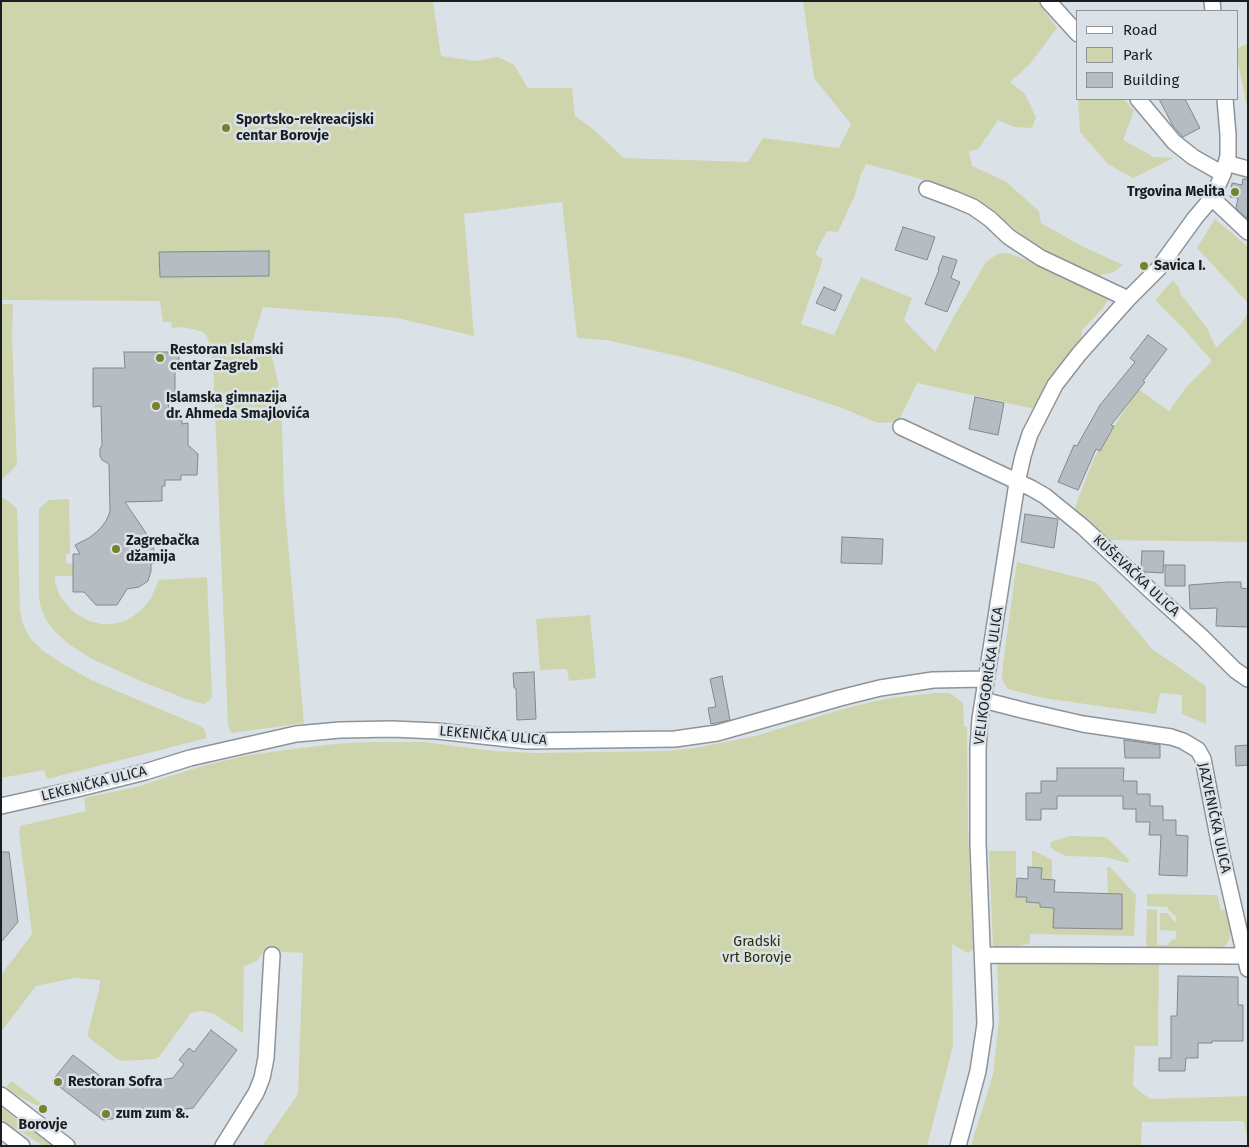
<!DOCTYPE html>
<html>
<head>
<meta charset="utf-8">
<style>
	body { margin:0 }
	#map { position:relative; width:1249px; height:1147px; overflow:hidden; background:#dae2e8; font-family:"Fira Sans",sans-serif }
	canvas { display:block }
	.frame { position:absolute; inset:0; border:2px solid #1b1e20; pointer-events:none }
	.legend { position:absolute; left:1076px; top:10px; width:162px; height:90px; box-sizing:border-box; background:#dae2e8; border:1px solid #8e9498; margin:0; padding:6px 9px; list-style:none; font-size:15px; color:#1b1e20 }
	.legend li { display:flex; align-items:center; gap:10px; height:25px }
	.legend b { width:25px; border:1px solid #8e9498 }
</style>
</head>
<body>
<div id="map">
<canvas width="1249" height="1147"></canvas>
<div class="frame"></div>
<ul class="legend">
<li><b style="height:6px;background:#fff"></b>Road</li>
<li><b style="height:14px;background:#ced5ac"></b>Park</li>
<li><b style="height:14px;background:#b6bdc2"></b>Building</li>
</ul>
</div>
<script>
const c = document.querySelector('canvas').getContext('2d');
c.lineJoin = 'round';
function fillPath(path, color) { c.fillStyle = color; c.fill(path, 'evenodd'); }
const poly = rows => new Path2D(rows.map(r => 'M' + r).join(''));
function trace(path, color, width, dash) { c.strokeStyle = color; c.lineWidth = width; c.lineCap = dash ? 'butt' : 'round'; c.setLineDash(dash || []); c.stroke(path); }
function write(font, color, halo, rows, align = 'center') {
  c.font = font + ' "Fira Sans",sans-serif'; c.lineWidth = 5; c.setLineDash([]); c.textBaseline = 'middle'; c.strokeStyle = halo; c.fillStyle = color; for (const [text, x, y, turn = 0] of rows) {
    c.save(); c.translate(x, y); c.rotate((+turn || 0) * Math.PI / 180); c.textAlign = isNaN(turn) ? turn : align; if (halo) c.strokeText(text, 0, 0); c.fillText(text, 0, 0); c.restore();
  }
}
const green = poly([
	[1,1,433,1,441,56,477,61,498,57,514,65,528,88,572,88,575,116,592,128,624,158,748,162,763,138,839,148,851,124,814,78,803,1,1037,1,1057,28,1030,64,1010,82,1025,94,1036,117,1032,128,1014,127,998,120,989,134,986,137,979,149,969,151,972,166,1005,181,1039,211,1041,223,1080,245,1123,265,1114,272,1097,276,1052,258,988,208,950,188,907,175,866,164,860,177,855,195,838,232,827,231,815,254,823,259,801,324,834,335,861,277,912,298,904,320,935,352,953,318,986,262,997,254,1008,253,1073,277,1102,292,1108,299,1104,307,1082,330,1081,340,1055,370,1035,409,917,383,898,422,877,423,845,409,734,372,682,357,606,340,577,338,562,202,464,214,474,336,397,318,263,307,251,346,269,345,279,387,282,425,284,498,304,723,232,733,229,729,228,724,213,362,209,343,207,337,203,332,192,329,180,327,172,328,171,322,163,322,160,301,1,300],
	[1248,44,1248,112,1238,63,1238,48],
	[1078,99,1124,99,1134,111,1123,140,1154,157,1173,158,1133,178,1108,164,1080,132],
	[1215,219,1248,247,1248,303,1197,248],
	[1173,280,1179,288,1180,293,1207,328,1216,348,1241,324,1248,313,1248,542,1105,540,1074,510,1094,458,1138,389,1169,411,1187,386,1212,361,1183,328,1155,300],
	[1,304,13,304,12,337,17,465,1,481],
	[1,496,17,508,20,608,22,622,30,638,42,650,63,664,91,680,200,726,204,729,207,738,47,779,44,770,1,778],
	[69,499,70,554,66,554,66,563,73,564,73,576,55,576,55,581,57,588,60,596,66,604,76,614,89,621,102,624,113,624,125,621,135,615,143,608,151,598,159,580,207,577,212,695,211,699,207,702,204,704,186,699,143,682,92,659,70,645,55,632,45,618,41,608,39,599,39,509,49,500],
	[1017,562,1096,582,1152,649,1206,686,1206,724,1182,714,1182,695,1160,693,1156,714,1043,698,1008,689,1002,680,1003,664],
	[590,615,596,678,569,681,567,669,540,670,536,619],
	[936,693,948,693,954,696,961,701,963,704,964,726,967,727,968,829,973,950,968,953,952,944,953,1046,927,1146,262,1146,298,1094,303,953,264,951,257,961,244,966,243,1033,214,1014,204,1011,199,1011,191,1013,159,1057,155,1059,123,1061,117,1059,89,1038,88,1035,88,1032,99,990,100,980,74,978,36,986,1,1032,1,975,32,934,19,832,21,826,24,825,86,811,84,798,136,787,199,767,244,756,278,751,334,744,369,742,424,742,494,751,536,753,667,751,695,748,756,736,843,709,863,704,890,698],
	[1071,836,1106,837,1129,860,1129,862,1127,863,1113,859,1101,857,1066,856,1056,851,1050,847,1051,842,1053,841],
	[989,851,1016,851,1016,897,1027,897,1026,902,1040,903,1040,907,1054,908,1054,928,1122,929,1122,894,1108,893,1107,867,1110,867,1136,895,1134,936,1030,934,1030,942,1028,944,1019,946,993,948],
	[1032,851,1035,851,1052,860,1052,880,1041,880,1042,868,1032,868],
	[1147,894,1217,895,1221,910,1228,909,1232,927,1230,938,1228,942,1220,951,1149,949,1146,945,1147,909,1157,910,1157,945,1167,945,1172,940,1176,939,1176,931,1160,930,1160,913,1167,913,1176,923,1176,916,1168,910,1168,907,1147,906],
	[997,962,1159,964,1158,1046,1135,1046,1133,1086,1150,1099,1248,1096,1248,1141,1244,1121,1142,1122,1141,1146,971,1146,993,1074,999,1019],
	[12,1081,43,1105,42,1108,8,1091,7,1088,8,1084],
	[1,1107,52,1146,44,1146,6,1123,1,1119]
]);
const building = poly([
	[1159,99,1185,99,1200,128,1183,137,1173,126,1159,99],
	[1243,179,1248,179,1248,219,1236,208,1238,198,1230,197,1232,183,1242,185,1243,179],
	[903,227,935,237,927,260,895,250,903,227],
	[269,251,269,276,160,277,159,252,269,251],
	[943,256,957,260,951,278,960,282,947,312,925,304,939,270,938,269,943,256],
	[824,287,842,295,835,311,816,303,824,287],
	[1148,335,1167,349,1143,381,1145,382,1111,425,1114,426,1100,451,1096,449,1078,490,1058,482,1074,445,1077,446,1100,405,1135,362,1130,358,1148,335],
	[124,352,168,352,168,354,179,354,179,371,175,370,175,392,168,392,169,420,182,420,182,424,188,423,188,445,198,454,197,475,181,475,181,480,165,480,165,486,162,486,162,501,125,502,152,542,157,562,151,564,151,571,148,581,139,587,127,589,117,605,96,605,84,592,73,592,73,554,80,554,75,545,89,538,99,530,106,521,110,512,109,464,102,460,100,456,100,449,102,445,101,406,93,407,93,368,125,368,124,352],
	[975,397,1004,403,998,435,969,429,975,397],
	[1025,514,1058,519,1054,548,1021,542,1025,514],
	[842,537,883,539,882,564,841,563,842,537],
	[1142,551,1164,551,1163,573,1145,572,1141,569,1142,551],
	[1165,565,1185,565,1185,586,1165,586,1165,565],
	[1228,582,1241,582,1241,588,1248,589,1248,627,1216,626,1217,608,1190,609,1189,585,1228,582],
	[534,672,536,719,517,720,516,688,514,688,513,673,534,672],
	[722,676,730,720,711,724,708,708,716,707,710,679,722,676],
	[1124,740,1160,745,1160,758,1125,758,1124,740],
	[1248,745,1248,765,1236,766,1235,746,1248,745],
	[1057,768,1124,768,1123,781,1137,781,1137,794,1150,794,1150,806,1163,806,1163,820,1176,820,1176,835,1188,836,1187,876,1159,875,1161,835,1149,835,1150,822,1136,822,1136,809,1123,809,1123,796,1057,796,1057,809,1041,809,1041,820,1026,820,1026,793,1041,793,1041,781,1057,781,1057,768],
	[1,852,9,852,18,922,1,942,1,852],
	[1028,867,1042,868,1041,879,1055,880,1054,892,1122,894,1122,929,1053,928,1054,908,1040,907,1040,903,1026,902,1027,897,1016,897,1017,878,1028,879,1028,867],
	[1178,976,1238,977,1238,1005,1243,1005,1243,1041,1212,1041,1212,1043,1198,1043,1198,1058,1186,1058,1185,1071,1159,1071,1159,1058,1171,1058,1171,1016,1177,1016,1178,976],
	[211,1030,237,1050,193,1108,103,1120,52,1081,73,1055,113,1086,173,1078,184,1064,179,1060,189,1048,194,1052,211,1030]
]);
const minor = poly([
	[1048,1,1078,34],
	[1212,1,1213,11],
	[1138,99,1174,142,1193,157,1223,174],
	[1226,163,1248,169],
	[927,189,954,199,973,207,990,219,1009,237,1041,258,1128,299],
	[1212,198,1248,232],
	[901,427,1031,488,1045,496,1083,527,1151,591,1203,638,1235,670,1248,679],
	[983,700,1026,711,1083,724,1171,737,1183,741,1198,750,1203,759,1220,847,1248,969],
	[1,806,77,789,145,772,190,758,296,734,340,730,392,729,437,731,527,741,675,739,717,733,840,698,880,688,933,680,986,679],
	[983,955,1244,956],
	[1,1095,67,1146],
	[1,1130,22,1146],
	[223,1146,256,1093,262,1078,266,1058,272,955],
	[958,1146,978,1071,985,1024,978,843,978,748,980,719,1017,483,1023,456,1030,434,1055,385,1079,354,1128,299,1158,269,1195,218,1212,198,1223,174,1228,156,1228,135,1225,99]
]);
const markers = [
	[226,128,5,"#78812d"],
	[1235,192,5,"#78812d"],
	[1144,266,5,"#78812d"],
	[160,358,5,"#78812d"],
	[156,406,5,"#78812d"],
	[116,549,5,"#78812d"],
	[58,1082,5,"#78812d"],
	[43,1109,5,"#78812d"],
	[106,1114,5,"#78812d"]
];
const poiNames = [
	["Sportsko-rekreacijski",236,120],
	["centar Borovje",236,136],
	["Trgovina Melita",1225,192,"right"],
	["Savica I.",1154,266],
	["Restoran Islamski",170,350],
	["centar Zagreb",170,366],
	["Islamska gimnazija",166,398],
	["dr. Ahmeda Smajlovića",166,414],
	["Zagrebačka",126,541],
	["džamija",126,557],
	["Restoran Sofra",68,1082],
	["zum zum &.",116,1114],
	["Borovje",43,1125,"center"]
];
const streetNames = [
	["KUŠEVAČKA ULICA",1136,576,43],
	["VELIKOGORIČKA ULICA",989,676,-82],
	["LEKENIČKA ULICA",493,736,5],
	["LEKENIČKA ULICA",94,784,-14],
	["JAZVENIČKA ULICA",1214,818,78]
];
const parkNames = [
	["Gradski",757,942],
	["vrt Borovje",757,958]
];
fillPath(green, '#ced5ac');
fillPath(building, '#b6bdc2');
trace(building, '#82898e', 1);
trace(minor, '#8d9499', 18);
trace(minor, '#fff', 15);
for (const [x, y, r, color] of markers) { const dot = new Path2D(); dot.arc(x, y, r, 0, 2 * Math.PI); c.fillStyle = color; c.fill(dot); trace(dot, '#dae2e8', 2); }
write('bold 14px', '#1b1e20', '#dae2e8', poiNames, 'left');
write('14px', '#1b1e20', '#dae2e8', streetNames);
write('14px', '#2a2e02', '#dae2e8', parkNames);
</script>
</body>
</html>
